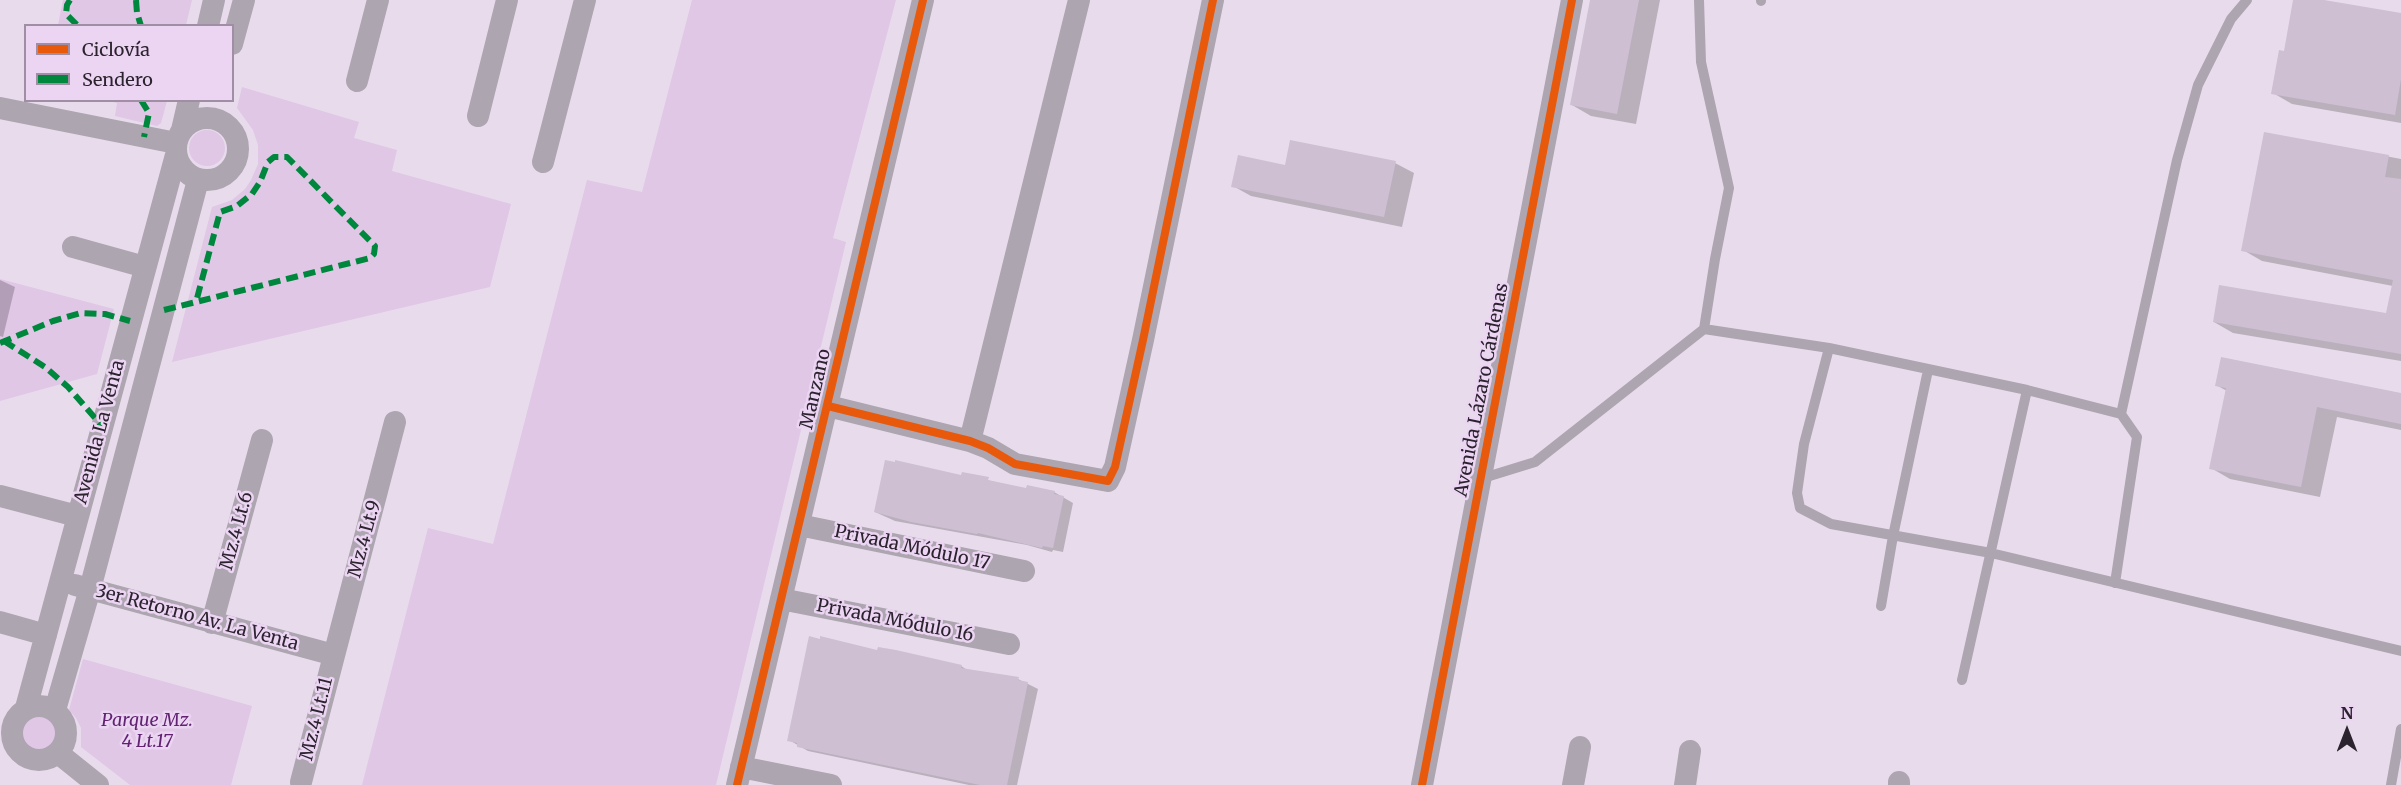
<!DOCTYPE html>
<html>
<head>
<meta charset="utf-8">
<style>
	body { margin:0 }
	#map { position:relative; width:2401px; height:785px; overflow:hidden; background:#e8dcec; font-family:Merriweather,serif }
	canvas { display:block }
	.legend { position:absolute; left:24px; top:24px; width:210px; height:78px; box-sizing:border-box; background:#ecd5f3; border:2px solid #9f8ea4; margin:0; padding:8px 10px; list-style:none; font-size:18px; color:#2b232e }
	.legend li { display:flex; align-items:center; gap:12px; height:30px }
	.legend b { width:30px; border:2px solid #9f8ea4 }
	.north { position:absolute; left:2317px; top:701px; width:60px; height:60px; -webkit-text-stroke:4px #ecd5f3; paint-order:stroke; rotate:0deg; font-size:16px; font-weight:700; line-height:24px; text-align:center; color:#2b232e }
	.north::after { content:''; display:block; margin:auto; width:21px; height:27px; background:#2b232e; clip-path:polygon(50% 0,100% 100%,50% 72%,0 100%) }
</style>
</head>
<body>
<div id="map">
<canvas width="2401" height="785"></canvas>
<ul class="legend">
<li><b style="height:8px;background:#e8590c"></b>Ciclovía</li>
<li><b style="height:8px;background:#00873e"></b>Sendero</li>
</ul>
<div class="north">N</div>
</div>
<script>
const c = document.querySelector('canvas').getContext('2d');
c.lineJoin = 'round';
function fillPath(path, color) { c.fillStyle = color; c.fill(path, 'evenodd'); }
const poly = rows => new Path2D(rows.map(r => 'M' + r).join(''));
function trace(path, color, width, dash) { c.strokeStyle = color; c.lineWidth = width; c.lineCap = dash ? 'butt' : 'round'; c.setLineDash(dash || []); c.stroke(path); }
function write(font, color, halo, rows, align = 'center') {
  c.font = font + ' Merriweather,serif'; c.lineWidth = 5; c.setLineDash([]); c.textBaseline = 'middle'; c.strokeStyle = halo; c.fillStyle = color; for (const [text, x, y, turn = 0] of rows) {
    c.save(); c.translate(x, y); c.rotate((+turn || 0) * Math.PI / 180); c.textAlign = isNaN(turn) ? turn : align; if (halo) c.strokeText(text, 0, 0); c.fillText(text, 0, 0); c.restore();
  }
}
const green = poly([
	[63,0,192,0,186,25,58,25],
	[692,0,896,0,833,238,846,242,716,785,362,785,428,528,493,544,587,180,642,192],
	[242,87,359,122,354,138,397,150,392,171,511,204,490,287,172,362,212,207,232,200,245,189,251,180,258,164,258,145,253,130,237,108],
	[108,101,167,101,161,123,157,126,115,116,117,103],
	'189 148a18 18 0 1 1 36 0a18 18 0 1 1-36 0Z',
	[0,279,114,309,97,374,0,401],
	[83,659,252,706,231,785,130,785,81,747,81,728,76,718,69,710],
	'21 733a18 18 0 1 1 36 0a18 18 0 1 1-36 0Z'
]);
const shadow = poly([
	[1592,0,1660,0,1636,124,1591,116,1572,105],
	[2295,0,2315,0,2401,14,2401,123,2292,104,2273,93,2286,53],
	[2266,133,2401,159,2401,361,2233,333,2214,322,2387,315,2393,286,2262,261,2243,250],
	[1395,163,1414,173,1402,227,1251,196,1233,186],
	[0,280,15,287,3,337,0,336],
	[2216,385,2401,394,2401,430,2337,417,2320,497,2230,479,2211,468,2227,391],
	[963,474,1027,490,1054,492,1073,503,1063,552,1053,550,1052,552,1027,545,895,521,875,512,962,477],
	[878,651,961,666,969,671,1018,679,1038,689,1017,785,969,785,808,751,789,740]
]);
const building = poly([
	[1590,0,1639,0,1617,114,1570,105],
	[2293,0,2324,0,2401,13,2401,79,2395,115,2271,94,2279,50,2284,51],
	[2264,132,2389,155,2385,177,2401,179,2401,354,2213,322,2219,285,2386,313,2393,280,2241,251],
	[1290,140,1396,161,1384,217,1231,187,1238,155,1285,165],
	[2221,357,2401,393,2401,424,2317,407,2301,487,2209,469,2226,388,2215,386],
	[885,460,895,462,895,460,961,475,962,472,989,477,988,480,1026,488,1027,485,1055,491,1054,494,1064,496,1053,548,1043,546,1042,548,978,533,977,534,911,522,874,512],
	[809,636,820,639,820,636,877,650,878,647,896,650,962,665,961,668,1019,677,1018,680,1028,682,1007,785,980,785,797,747,797,743,787,741]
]);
const service = poly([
	[1699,0,1701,62,1729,188,1715,259,1704,329],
	[1761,1,1761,0],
	[1829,348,1804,444,1797,493,1800,508,1831,524,1991,553,2401,651],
	[2121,414,2177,160,2198,85,2231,19,2247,0],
	[1480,479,1535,462,1704,329,1829,348,2027,390,2121,414,2137,437,2115,583],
	[1881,606,1893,536,1928,370],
	[1962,680,2027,390],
	[2391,785,2401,729]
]);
const minor = poly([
	[208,26,214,0],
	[232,44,244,0],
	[357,81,378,0],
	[0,108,176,143],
	[478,116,507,0],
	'176 149a31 31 0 1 1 62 0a31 31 0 1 1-62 0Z',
	[182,130,189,100],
	[543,162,585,0],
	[73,247,145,267],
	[828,406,970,441,988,448,1015,464,1108,481,1115,467,1143,340,1213,0],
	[970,441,1079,0],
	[0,496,77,516],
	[799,525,1024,571],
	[75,585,334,655],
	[781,599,1009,644],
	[0,622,46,635],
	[212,623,262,440],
	'12 733a27 27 0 1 1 54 0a27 27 0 1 1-54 0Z',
	[26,708,176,155],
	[55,710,90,589,198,180],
	[58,753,98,785],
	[741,767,831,785],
	[301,782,395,422],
	[737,785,923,0],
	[1422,785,1572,0],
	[1573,785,1580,747],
	[1685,785,1690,751],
	[1899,785,1899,782]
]);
const quiet = poly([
	[70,0,67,5,66,14,78,26],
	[136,0,137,13,141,26],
	[141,100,149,113,144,137],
	[164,310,196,302,370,258,374,254,375,246,287,157,274,157,268,162,260,182,252,194,237,206,220,212,196,302],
	[4,341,45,367,68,387,102,426],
	[0,343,53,321,81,313,105,314,130,321]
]);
const cycleway = poly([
	[828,406,970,441,988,448,1015,464,1108,481,1115,467,1143,340,1213,0],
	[737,785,923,0],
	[1422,785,1572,0]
]);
const streetNames = [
	["Manzano",816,389,-77],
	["Avenida Lázaro Cárdenas",1482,390,-79],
	["Avenida La Venta",100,432,-75],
	["Mz.4 Lt.6",237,531,-75],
	["Mz.4 Lt.9",365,539,-75],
	["Privada Módulo 17",912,548,12],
	["3er Retorno Av. La Venta",197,618,15],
	["Privada Módulo 16",895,621,11],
	["Mz.4 Lt.11",317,719,-76]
];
const parkNames = [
	["Parque Mz.",147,721],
	["4 Lt.17",147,742]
];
fillPath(green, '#dfc7e5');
fillPath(shadow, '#0003');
fillPath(building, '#cebfd3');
trace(service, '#ada5b0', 10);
trace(minor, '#ada5b0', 22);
trace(quiet, '#00873e', 6, [12, 6]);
trace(cycleway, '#e8590c', 8);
write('18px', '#2b232e', '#ecd5f3', streetNames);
write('italic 18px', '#612371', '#ecd5f3', parkNames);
</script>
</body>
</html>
